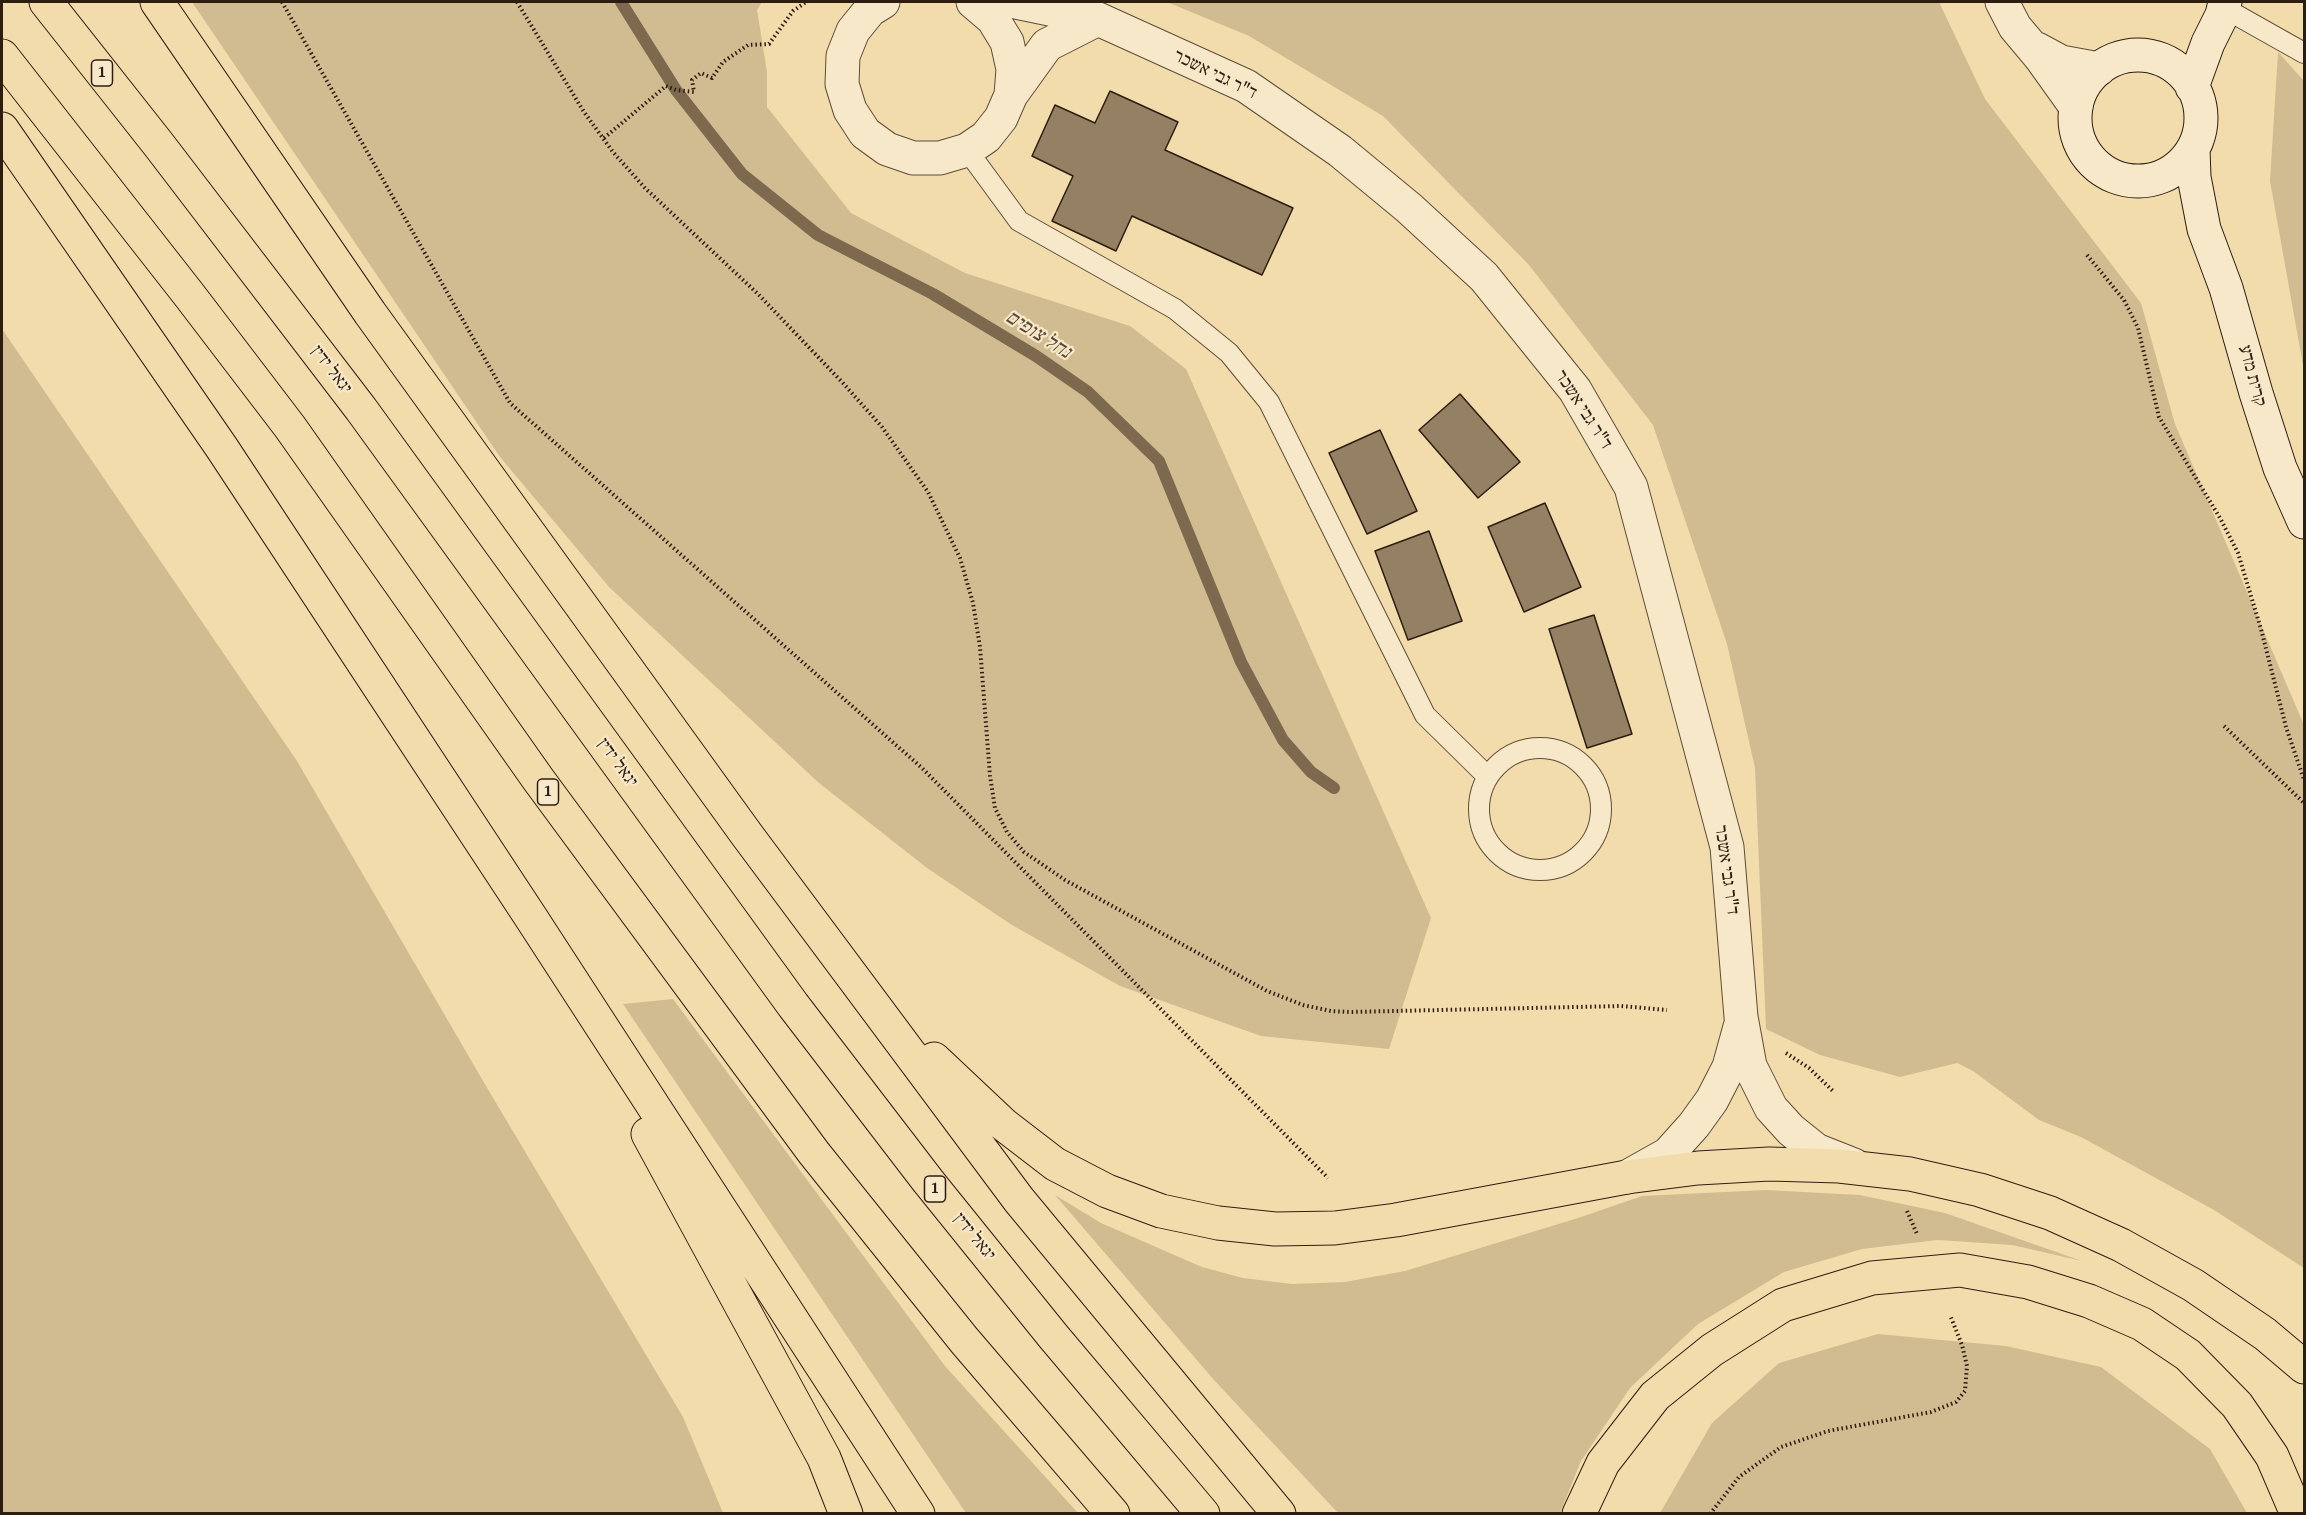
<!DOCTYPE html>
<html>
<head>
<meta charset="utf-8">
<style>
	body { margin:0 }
	#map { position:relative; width:2306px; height:1515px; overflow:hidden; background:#f3dcac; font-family:"Gentium Book Plus",serif }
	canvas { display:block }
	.frame { position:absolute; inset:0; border:3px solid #2d1d11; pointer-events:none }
</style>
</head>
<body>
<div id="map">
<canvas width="2306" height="1515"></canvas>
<div class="frame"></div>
</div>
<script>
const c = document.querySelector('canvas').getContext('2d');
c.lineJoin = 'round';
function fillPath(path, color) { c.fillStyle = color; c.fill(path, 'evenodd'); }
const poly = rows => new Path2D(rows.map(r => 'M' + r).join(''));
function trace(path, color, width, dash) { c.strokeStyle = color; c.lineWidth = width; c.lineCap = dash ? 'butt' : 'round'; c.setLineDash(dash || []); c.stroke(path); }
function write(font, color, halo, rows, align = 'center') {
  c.font = font + ' "Gentium Book Plus","Frank Ruhl Libre",serif'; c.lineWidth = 4.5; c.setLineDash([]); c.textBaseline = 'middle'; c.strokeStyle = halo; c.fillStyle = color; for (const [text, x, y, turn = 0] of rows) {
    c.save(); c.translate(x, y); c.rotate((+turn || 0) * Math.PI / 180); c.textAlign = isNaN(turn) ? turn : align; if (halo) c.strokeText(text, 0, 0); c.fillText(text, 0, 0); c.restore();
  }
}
const green = poly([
	[192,2,762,2,757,10,767,72,767,107,851,213,965,273,1130,326,1186,369,1431,918,1389,1049,1261,1036,1120,986,1012,925,927,868,819,783,609,587,500,457],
	[1167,2,1939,2,1985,99,2141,303,2175,424,2304,725,2304,1268,2214,1210,2081,1137,2039,1120,1973,1071,1957,1063,1900,1077,1820,1055,1766,1029,1755,768,1727,644,1653,425,1529,265,1383,116,1249,36],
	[2278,52,2304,81,2304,371,2270,181],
	[2,329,297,761,486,1086,683,1417,723,1513,2,1513],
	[673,999,945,1366,1078,1513,966,1513,623,1004],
	[1766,1190,1860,1195,1945,1213,2082,1261,2012,1245,1938,1240,1862,1249,1784,1272,1698,1324,1630,1388,1581,1461,1560,1513,1338,1513,1214,1380,1055,1195,1101,1223,1202,1267,1243,1278,1292,1284,1345,1282,1405,1271,1578,1218,1642,1196],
	[1878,1334,2006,1346,2101,1367,2210,1449,2247,1513,1660,1513,1712,1423,1779,1363]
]);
const stream = poly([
	[621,2,676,90,742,174,818,235,933,294,1036,356,1088,392,1159,461,1241,662,1283,740,1311,772,1334,788]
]);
const building = poly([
	[1110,91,1178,122,1165,150,1293,208,1262,275,1132,216,1116,251,1052,221,1073,176,1032,156,1055,105,1095,123,1110,91],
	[1460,394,1520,462,1478,498,1419,430,1460,394],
	[1380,430,1417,511,1367,534,1329,453,1380,430],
	[1545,503,1581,587,1524,612,1488,527,1545,503],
	[1429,531,1462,621,1408,640,1375,551,1429,531],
	[1594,615,1632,734,1587,748,1549,629,1594,615]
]);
const path = poly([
	[282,2,510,403,922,768,1328,1178],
	[517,2,584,112,613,152,645,188,758,294,842,382,882,427,928,492,960,558,973,603,980,647,990,776,995,808,1007,832,1024,852,1065,880,1267,991,1303,1005,1331,1011,1350,1012,1621,1006,1667,1010],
	[604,138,666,86,676,90,694,92,692,80,701,73,712,78,723,62,748,45,769,44,793,11,806,2],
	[2087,255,2124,300,2138,328,2159,417,2220,518,2238,553,2261,629,2286,727,2304,780],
	[2224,726,2304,803],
	[1786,1053,1809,1068,1834,1092],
	[1907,1211,1917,1234],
	[1710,1514,1739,1477,1781,1447,1828,1431,1931,1412,1956,1402,1965,1391,1967,1366,1962,1345,1950,1315]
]);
const lane = poly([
	[2224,8,2304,53],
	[967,150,1019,221,1175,309,1229,353,1269,402,1425,715,1487,776],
	'1479 809a61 61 0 1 1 122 0a61 61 0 1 1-122 0Z'
]);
const street = poly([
	[883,2,870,10,853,31,843,56,842,84,850,110,865,133,887,149,913,158,940,158,967,150,986,137,1001,118,1011,95,1013,69,1007,42,993,19,973,2],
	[1016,2,1098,19,1246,86,1340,151,1409,208,1484,277,1575,390,1631,487,1727,847,1741,1017,1750,1066,1771,1108,1791,1130,1816,1150,1854,1165],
	[2002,2,2015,27,2041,58,2076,107],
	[2037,49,2061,62,2099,69],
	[1011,95,1047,45,1098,19],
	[1627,1177,1668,1154,1694,1125,1712,1100,1729,1067,1740,1027]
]);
const secondary = poly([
	'2075 118a63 63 0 1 1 126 0a63 63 0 1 1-126 0Z',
	[2192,87,2208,43,2222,15,2225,2],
	[2193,149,2194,177,2204,229,2226,288,2256,393,2280,468,2304,522]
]);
const highway = poly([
	[46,2,159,145,361,409,793,1005,928,1181,1053,1336,1203,1514],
	[157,2,370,313,747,835,1019,1200,1279,1514],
	[2,56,190,296,290,427,538,779,814,1153,964,1340,1113,1514],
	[2,129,222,448,530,916,918,1514],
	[934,1059,1003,1124,1055,1164,1107,1191,1161,1211,1218,1223,1275,1229,1335,1228,1396,1220,1627,1177,1698,1168,1769,1164,1839,1166,1910,1174,1980,1190,2050,1213,2121,1245,2193,1285,2265,1334,2304,1367],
	[648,1134,824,1458,846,1514],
	[1579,1514,1603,1463,1655,1396,1712,1350,1783,1305,1872,1278,1960,1270,2028,1282,2089,1301,2142,1324,2188,1355,2237,1405,2272,1456,2297,1514]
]);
const shields = [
	[102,73,21],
	[548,792,21],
	[935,1189,21]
];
const shieldNames = [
	["1",102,73],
	["1",548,792],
	["1",935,1189]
];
const streetNames = [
	["ד\"ר גבי אשכר",1215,75,26],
	["יגאל ידין",331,370,53],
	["קרית מדע",2252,376,75],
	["ד\"ר גבי אשכר",1583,410,57],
	["יגאל ידין",617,763,54],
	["ד\"ר גבי אשכר",1726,870,82],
	["יגאל ידין",974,1237,51]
];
const waterNames = [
	["נחל צופים",1038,335,32]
];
fillPath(green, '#d1bc92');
trace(stream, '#7c694e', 12);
fillPath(building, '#948062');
trace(building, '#2d1d11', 1.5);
trace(lane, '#5e4d38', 22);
trace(street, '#5e4d38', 35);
trace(secondary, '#2d1d11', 35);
trace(highway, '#2d1d11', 35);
trace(path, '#2d1d11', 4, [1.5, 3]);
trace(lane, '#f7e8c9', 20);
trace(street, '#f7e8c9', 33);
trace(secondary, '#f7e8c9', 33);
trace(highway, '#f3dcac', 33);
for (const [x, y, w] of shields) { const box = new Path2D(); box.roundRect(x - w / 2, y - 13, w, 26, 4.5); c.fillStyle = '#f7e8c9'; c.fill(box); trace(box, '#2d1d11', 1.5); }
write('bold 16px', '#2d1d11', null, shieldNames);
write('18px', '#2d1d11', '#f7e8c9', streetNames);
write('italic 20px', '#5b4935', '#f7e8c9', waterNames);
</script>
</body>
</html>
